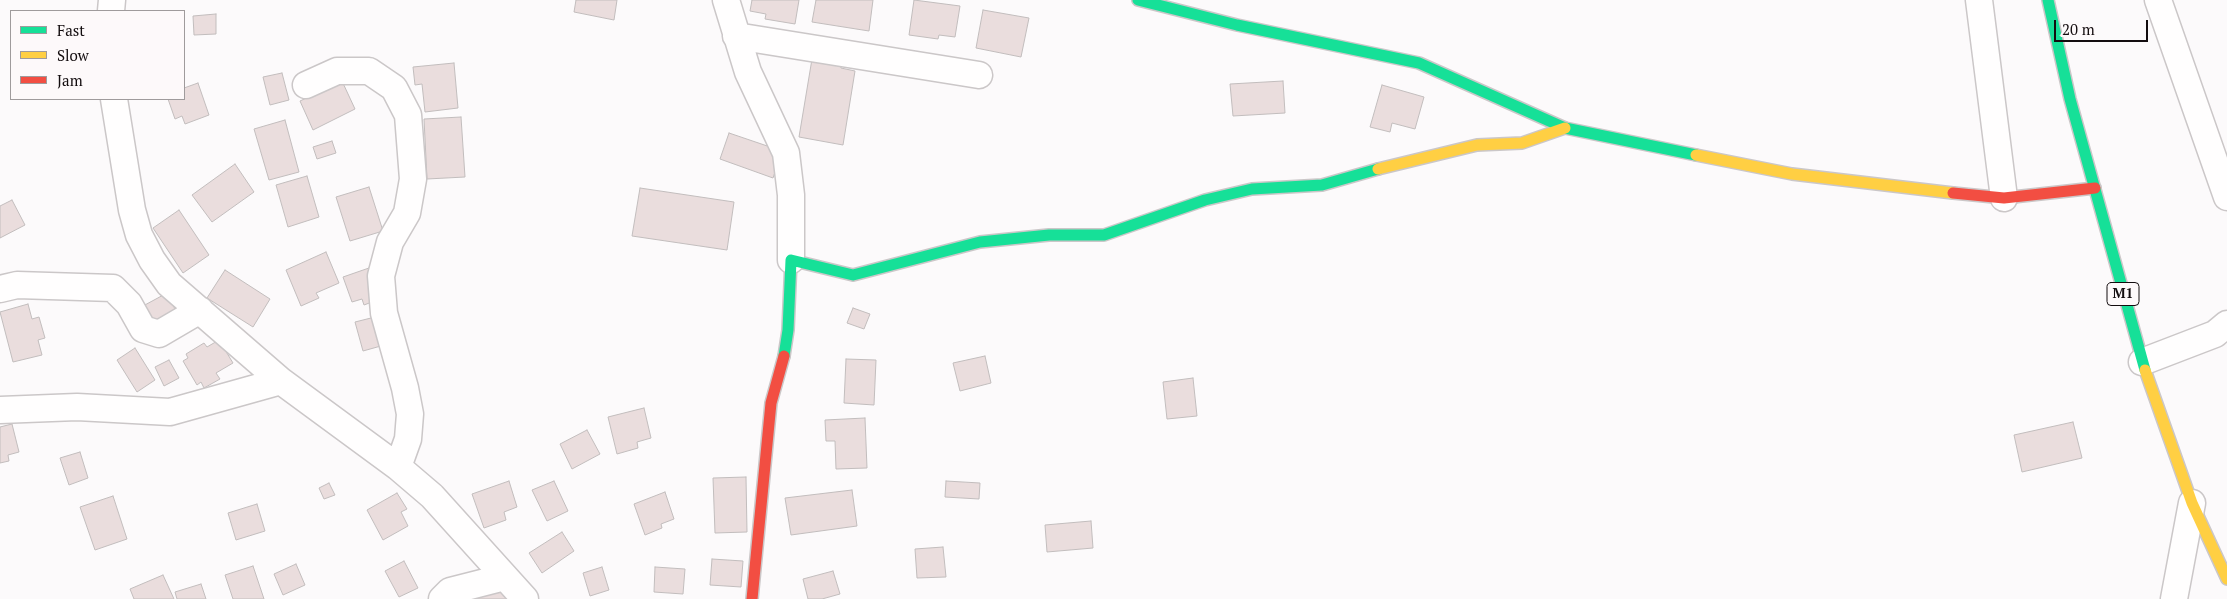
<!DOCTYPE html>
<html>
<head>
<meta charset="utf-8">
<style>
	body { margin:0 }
	#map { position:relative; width:2227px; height:599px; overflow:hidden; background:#fcfafb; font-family:"PT Serif",serif }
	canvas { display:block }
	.legend { position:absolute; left:10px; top:10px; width:175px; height:90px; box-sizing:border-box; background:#fdf9fa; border:1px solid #9f9b9c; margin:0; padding:6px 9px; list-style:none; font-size:15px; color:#130d0f }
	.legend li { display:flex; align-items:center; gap:10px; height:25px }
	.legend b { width:25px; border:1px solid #9f9b9c }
	.scale { position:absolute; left:2054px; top:20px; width:94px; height:22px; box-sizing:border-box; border:2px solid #130d0f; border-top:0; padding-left:6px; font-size:15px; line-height:18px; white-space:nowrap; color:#130d0f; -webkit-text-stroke:4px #fdf9fa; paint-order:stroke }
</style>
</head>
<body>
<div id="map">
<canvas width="2227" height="599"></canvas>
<ul class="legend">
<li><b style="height:6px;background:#16e098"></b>Fast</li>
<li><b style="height:6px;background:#ffcf43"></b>Slow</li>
<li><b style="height:6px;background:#f24e42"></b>Jam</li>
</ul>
<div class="scale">20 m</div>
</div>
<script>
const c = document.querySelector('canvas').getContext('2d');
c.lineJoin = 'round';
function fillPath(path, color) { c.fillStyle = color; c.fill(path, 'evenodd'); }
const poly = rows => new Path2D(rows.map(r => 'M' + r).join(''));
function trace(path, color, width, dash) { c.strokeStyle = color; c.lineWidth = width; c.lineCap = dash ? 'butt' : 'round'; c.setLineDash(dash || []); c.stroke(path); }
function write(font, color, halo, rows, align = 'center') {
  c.font = font + ' "PT Serif",serif'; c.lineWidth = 4.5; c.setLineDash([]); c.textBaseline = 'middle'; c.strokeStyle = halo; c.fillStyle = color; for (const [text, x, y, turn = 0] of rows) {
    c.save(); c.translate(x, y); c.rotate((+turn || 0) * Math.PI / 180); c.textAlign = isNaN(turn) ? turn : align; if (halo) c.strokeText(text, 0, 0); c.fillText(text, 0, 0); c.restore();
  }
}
const building = poly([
	[576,0,617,0,614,20,574,12,576,0],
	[752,0,799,0,795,24,765,19,766,14,750,11,752,0],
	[816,0,873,0,869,31,812,22,816,0],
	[914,0,960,6,955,37,939,35,938,39,909,35,914,0],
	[983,10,1029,18,1021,57,976,48,983,10],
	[216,14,216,34,194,35,193,16,216,14],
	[812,59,841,64,841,68,855,71,843,145,799,137,812,59],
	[454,63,458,108,425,112,422,84,415,85,413,67,454,63],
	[282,73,289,100,270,105,263,77,282,73],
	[342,81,355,109,313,130,300,101,342,81],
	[1283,81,1285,113,1233,116,1230,84,1283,81],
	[198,83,209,115,185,124,182,116,175,119,168,99,184,99,184,88,198,83],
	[1382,85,1424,97,1415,129,1392,123,1390,132,1370,127,1382,85],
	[461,117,465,177,427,179,424,119,461,117],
	[285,120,299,172,269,180,254,129,285,120],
	[729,133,782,151,773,178,720,159,729,133],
	[332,141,336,153,317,159,313,147,332,141],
	[235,164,254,192,212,222,192,195,235,164],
	[307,176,319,217,288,227,276,185,307,176],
	[369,187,383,231,350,241,336,197,369,187],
	[640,188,734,202,727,250,632,236,640,188],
	[12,200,25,225,0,238,0,206,12,200],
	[179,210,209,255,183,273,153,228,179,210],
	[326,252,339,283,316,293,319,298,301,306,286,270,326,252],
	[369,268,380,299,364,305,362,299,352,302,343,277,369,268],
	[225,270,270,299,253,327,207,298,225,270],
	[167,293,178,315,155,328,143,306,167,293],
	[28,304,32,319,39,317,45,338,38,340,42,355,13,362,0,312,28,304],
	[853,308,870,314,864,329,847,323,853,308],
	[379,316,388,344,363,351,355,322,379,316],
	[219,340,233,363,216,373,220,379,204,388,201,382,197,385,183,361,188,358,186,354,204,343,207,347,219,340],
	[135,348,155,380,137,392,117,360,135,348],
	[985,356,991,383,960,391,953,363,985,356],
	[846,359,876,360,874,405,844,403,846,359],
	[169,360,179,378,164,386,155,367,169,360],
	[1193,378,1197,416,1167,419,1163,382,1193,378],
	[644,408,651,438,637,442,638,448,617,454,608,417,644,408],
	[865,418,867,468,836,469,835,441,826,441,825,420,865,418],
	[2073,422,2082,458,2022,472,2014,435,2073,422],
	[12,424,19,452,8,455,9,461,0,463,0,427,12,424],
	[587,430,600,454,572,469,560,444,587,430],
	[80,452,88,478,69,485,60,458,80,452],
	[746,477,747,532,715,533,713,478,746,477],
	[509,481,517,507,504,512,506,520,484,528,472,494,509,481],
	[554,481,568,511,547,521,532,490,554,481],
	[946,481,980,483,979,499,945,497,946,481],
	[329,483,335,495,324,499,319,488,329,483],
	[852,490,857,526,791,535,785,498,852,490],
	[665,492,674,519,661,524,662,528,645,535,634,504,665,492],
	[397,493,407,509,401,512,408,526,383,540,367,510,397,493],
	[113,496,127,539,95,550,80,507,113,496],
	[257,504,265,531,236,540,228,513,257,504],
	[1091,521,1093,548,1047,552,1045,525,1091,521],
	[562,532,574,551,542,573,529,553,562,532],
	[943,547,946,577,917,578,915,549,943,547],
	[712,559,743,561,741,587,710,585,712,559],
	[404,561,418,588,399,597,385,571,404,561],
	[296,564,305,585,283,595,274,574,296,564],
	[253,566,264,599,233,599,225,575,253,566],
	[602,567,609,590,590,596,583,573,602,567],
	[655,567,685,569,683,594,654,592,655,567],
	[833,571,840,594,822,599,808,599,803,579,833,571],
	[163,575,174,599,134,599,130,589,163,575],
	[201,584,206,599,177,599,175,592,201,584],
	[503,587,508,599,473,599,473,597,503,587]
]);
const street = poly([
	[726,0,748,72,786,153,791,195,791,260],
	[1979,0,2004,198],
	[2158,0,2227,197],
	[111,11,112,0],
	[736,36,979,75],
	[306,85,337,71,369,71,394,88,408,115,413,179,407,213,390,242,381,276,384,313,405,388,410,414,408,439,398,467],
	[114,99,132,210,139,235,152,260,169,284,281,381,398,467,432,496,525,599],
	[0,289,17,285,113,288,129,304,143,329,159,334,200,310],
	[2142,362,2215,334,2227,324],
	[0,410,77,407,170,412,281,381],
	[442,599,450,591,505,577],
	[2174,599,2192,503]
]);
const fast = poly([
	[1138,0,1237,25,1419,63,1565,128,1696,155],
	[2048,0,2070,99,2145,370],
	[784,356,788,330,791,260,853,275,980,242,1049,235,1104,235,1205,200,1252,189,1322,185,1378,169]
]);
const slow = poly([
	[1696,155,1792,174,1953,193],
	[1378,169,1477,145,1522,143,1565,128],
	[2145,370,2192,503,2227,579]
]);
const jam = poly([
	[1953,193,2004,198,2095,188],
	[752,599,771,403,784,356]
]);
const shields = [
	[2123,294,32]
];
const shieldNames = [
	["M1",2123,294]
];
fillPath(building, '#eadddd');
trace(building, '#c2bdbd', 1);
trace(street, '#cbc7c8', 29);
trace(fast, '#cbc7c8', 14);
trace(slow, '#cbc7c8', 14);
trace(jam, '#cbc7c8', 14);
trace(street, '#fffefe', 26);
trace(fast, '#16e098', 11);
trace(slow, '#ffcf43', 11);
trace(jam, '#f24e42', 11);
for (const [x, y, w] of shields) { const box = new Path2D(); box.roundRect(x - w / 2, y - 11.5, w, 23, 4); c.fillStyle = '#fdf9fa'; c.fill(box); trace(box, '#130d0f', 1); }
write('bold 14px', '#130d0f', null, shieldNames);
</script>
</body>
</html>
